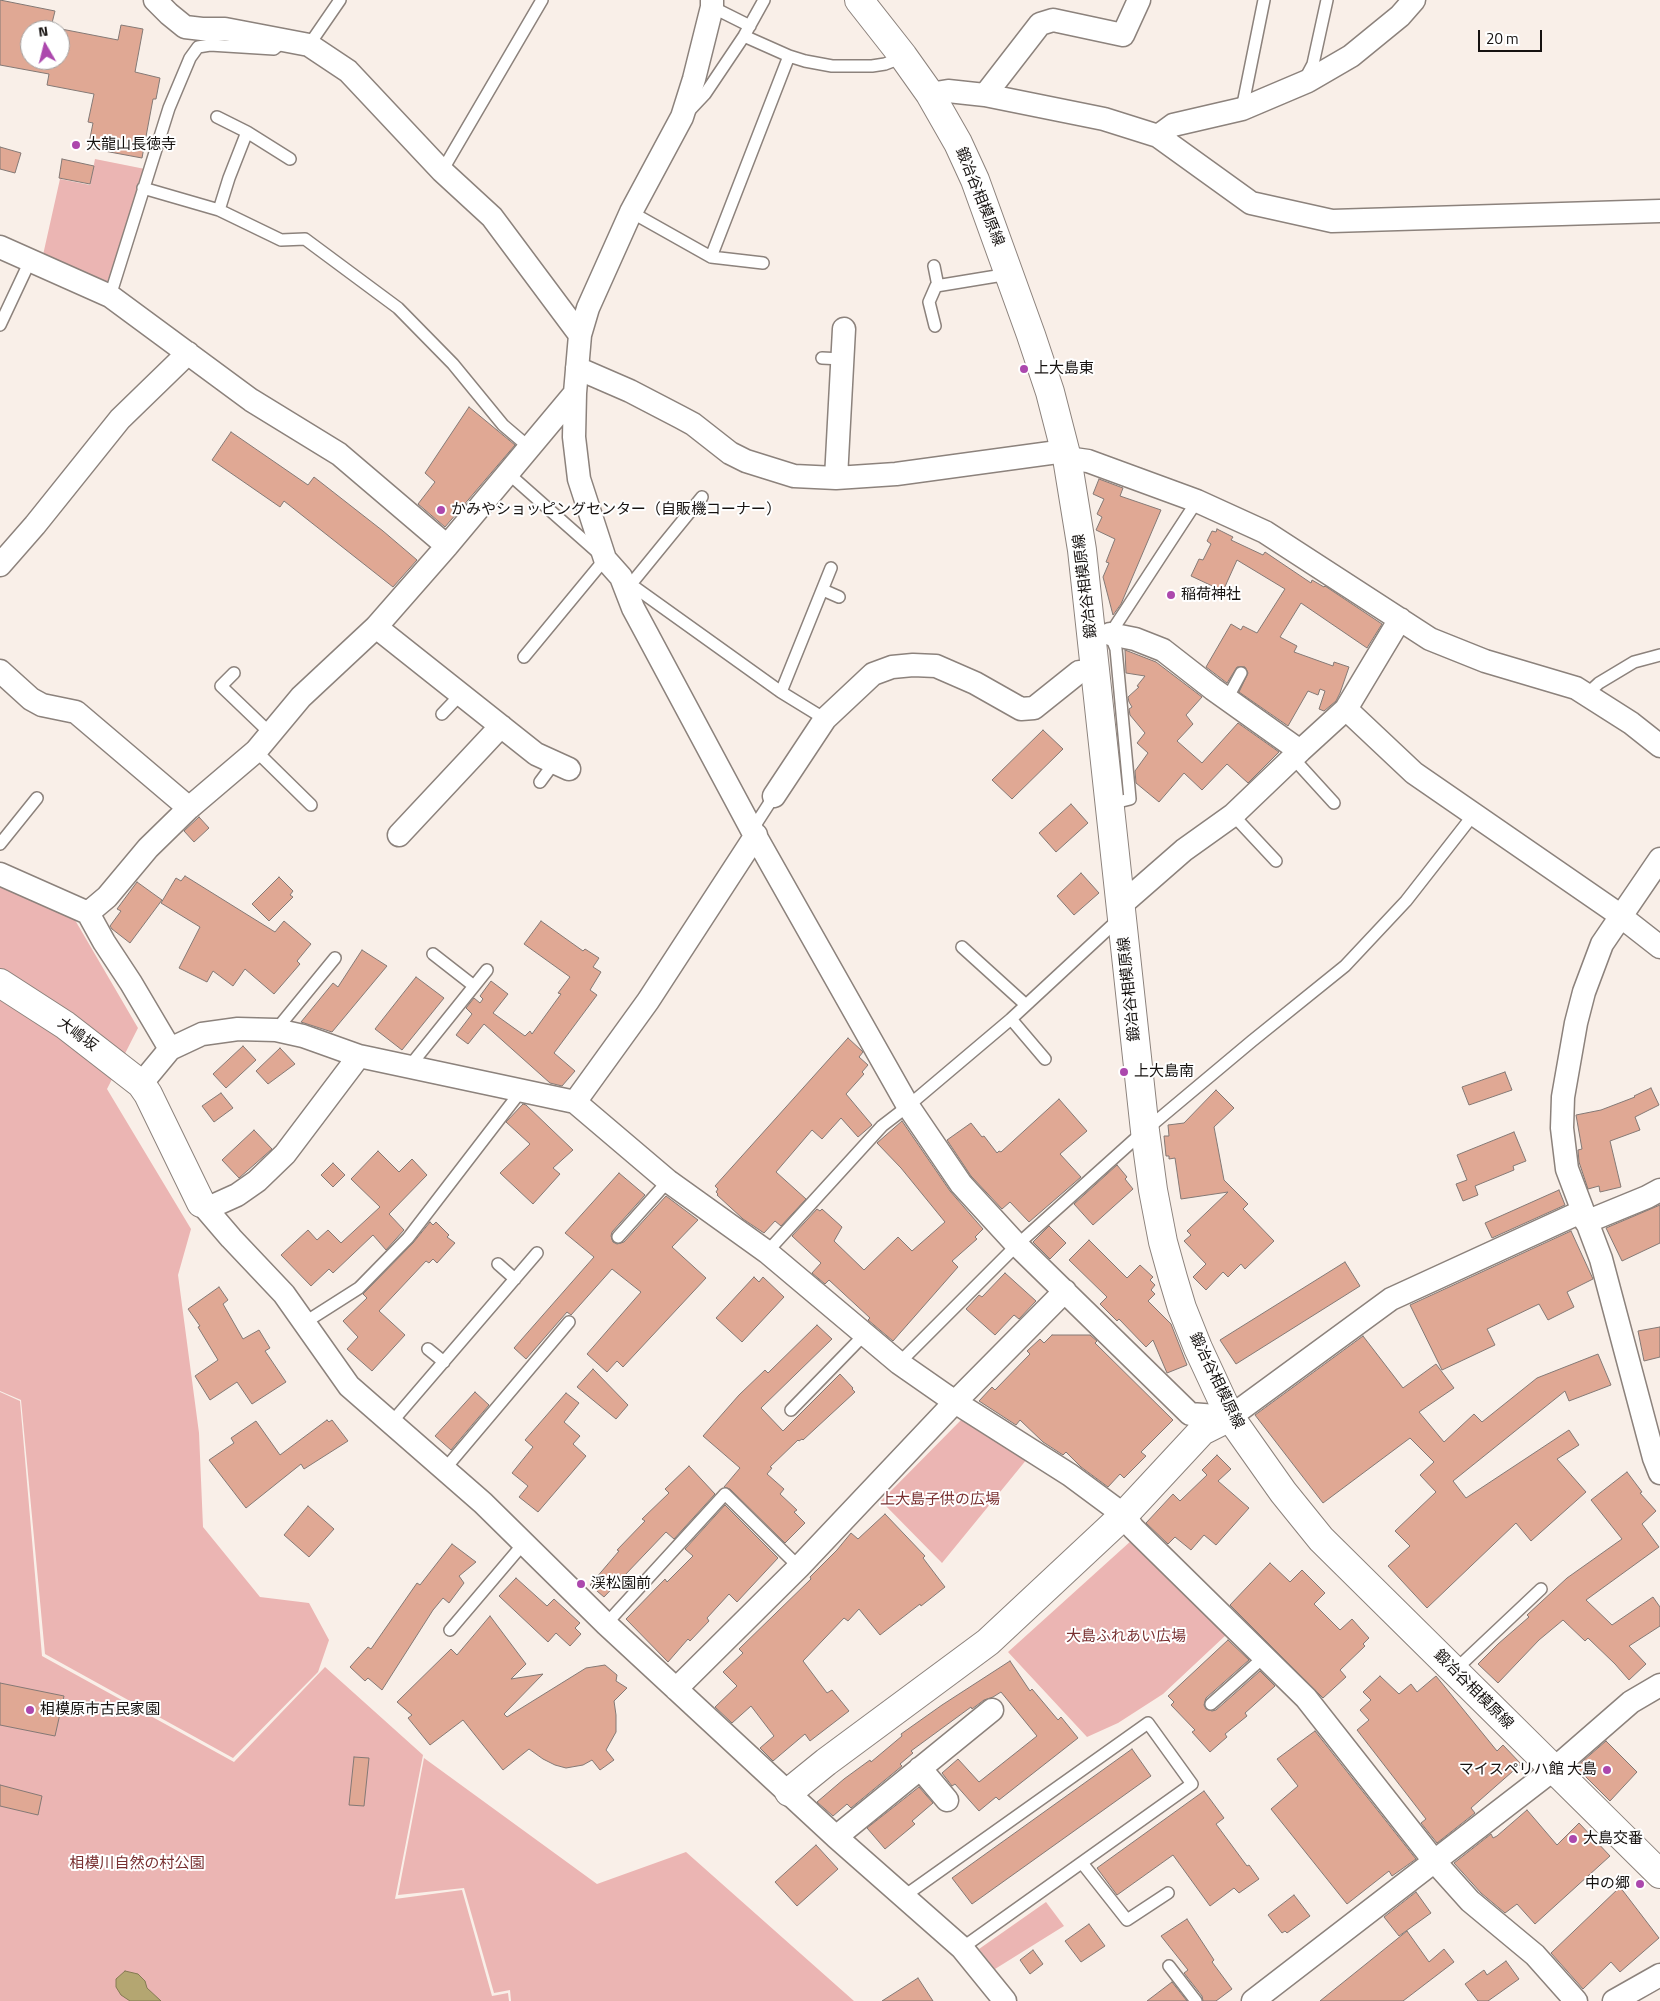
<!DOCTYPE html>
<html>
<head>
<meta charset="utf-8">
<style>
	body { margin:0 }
	#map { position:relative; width:1660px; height:2001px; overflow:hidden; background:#f9efe8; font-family:"Titillium Web",sans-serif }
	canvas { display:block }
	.north { position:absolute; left:20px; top:20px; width:50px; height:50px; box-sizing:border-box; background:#fff; border:1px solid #a2a09f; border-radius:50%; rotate:352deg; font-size:14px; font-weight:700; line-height:20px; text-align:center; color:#161210 }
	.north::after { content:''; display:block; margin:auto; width:18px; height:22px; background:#ac48ad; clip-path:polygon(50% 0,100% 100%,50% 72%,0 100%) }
	.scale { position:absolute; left:1478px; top:30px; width:64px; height:22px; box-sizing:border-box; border:2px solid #161210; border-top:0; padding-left:6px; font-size:15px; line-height:18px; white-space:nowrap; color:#161210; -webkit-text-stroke:4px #fff; paint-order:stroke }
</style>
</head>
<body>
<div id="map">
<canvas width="1660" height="2001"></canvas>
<div class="north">N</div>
<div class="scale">20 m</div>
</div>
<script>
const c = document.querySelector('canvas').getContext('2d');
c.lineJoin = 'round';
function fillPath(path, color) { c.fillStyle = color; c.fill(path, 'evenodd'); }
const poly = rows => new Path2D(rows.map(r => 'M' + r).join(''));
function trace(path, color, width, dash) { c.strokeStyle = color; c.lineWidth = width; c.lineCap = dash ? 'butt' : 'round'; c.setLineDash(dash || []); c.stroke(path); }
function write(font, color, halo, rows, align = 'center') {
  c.font = font + ' "Titillium Web","Noto Sans JP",sans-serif'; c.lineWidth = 4; c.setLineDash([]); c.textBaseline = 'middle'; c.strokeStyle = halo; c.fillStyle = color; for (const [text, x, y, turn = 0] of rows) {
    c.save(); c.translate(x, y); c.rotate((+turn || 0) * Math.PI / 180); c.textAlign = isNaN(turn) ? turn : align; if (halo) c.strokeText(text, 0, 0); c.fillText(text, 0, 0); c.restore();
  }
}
const green = poly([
	[95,159,145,169,108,281,103,284,43,255,60,179,90,185],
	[0,884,75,920,138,1028,107,1089,191,1229,178,1275,199,1433,203,1527,260,1597,309,1603,329,1640,318,1672,233,1758,45,1654,21,1400,0,1391],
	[0,1392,20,1401,42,1656,234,1762,325,1667,423,1755,395,1899,462,1890,492,1996,508,1993,509,2001,0,2001],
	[963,1418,1027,1459,942,1563,881,1501],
	[1132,1540,1226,1635,1163,1694,1118,1723,1087,1737,1008,1652],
	[424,1758,597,1884,686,1852,854,2001,511,2001,510,1990,494,1993,464,1888,398,1895],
	[1046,1902,1064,1926,995,1969,979,1949]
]);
const water = poly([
	[125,1971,138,1974,145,1981,147,1988,161,2001,130,2001,121,1995,116,1987,116,1979,125,1971]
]);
const building = poly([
	[0,0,55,11,51,27,118,40,121,25,143,29,135,72,160,78,156,99,153,99,142,158,88,148,93,123,88,122,94,94,47,85,49,74,0,65,0,0],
	[30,30,60,30,60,60,30,60,30,30],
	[0,147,21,153,15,173,0,169,0,147],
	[62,159,94,166,90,184,59,178,62,159],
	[469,407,515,445,445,527,418,504,435,482,425,473,469,407],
	[231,432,308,485,314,477,383,531,417,560,393,587,284,501,280,507,212,460,231,432],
	[1099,479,1123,488,1120,496,1161,510,1121,604,1113,615,1103,577,1109,563,1106,562,1115,539,1096,530,1102,517,1097,514,1104,499,1093,494,1099,479],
	[1217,529,1233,537,1231,540,1263,555,1265,552,1311,583,1312,580,1324,587,1325,586,1382,624,1367,648,1301,603,1280,637,1297,646,1294,652,1333,666,1334,662,1349,667,1340,693,1336,701,1324,711,1319,709,1325,691,1320,689,1318,695,1308,691,1288,726,1239,692,1248,673,1245,667,1237,667,1227,683,1206,667,1231,624,1241,630,1243,626,1257,633,1285,589,1237,560,1223,591,1191,576,1199,559,1203,560,1211,544,1207,541,1212,531,1216,532,1217,529],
	[1125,650,1156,662,1202,697,1186,715,1193,724,1177,741,1202,763,1238,723,1279,752,1248,783,1227,764,1202,790,1184,773,1159,802,1136,783,1135,771,1148,753,1137,743,1145,733,1130,715,1129,709,1132,707,1129,702,1128,697,1139,687,1137,686,1145,676,1126,673,1125,650],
	[1043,730,1063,749,1012,799,992,780,1043,730],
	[1071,804,1088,823,1056,852,1039,833,1071,804],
	[199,817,209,828,194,842,184,831,199,817],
	[1081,873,1099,893,1074,915,1057,896,1081,873],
	[185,876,275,932,284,921,311,944,297,961,300,964,274,994,245,969,233,986,213,971,207,982,179,968,200,927,161,903,176,878,181,881,185,876],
	[279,877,293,891,290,895,293,897,269,921,252,904,279,877],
	[137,882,162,900,130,943,112,929,110,926,121,911,117,909,137,882],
	[541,921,583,951,585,949,599,958,593,967,601,972,590,990,597,995,554,1053,575,1071,562,1086,550,1083,484,1024,468,1044,456,1035,472,1014,466,1008,474,998,480,1003,483,999,480,996,491,981,508,994,493,1013,525,1036,530,1031,532,1034,561,994,558,993,570,977,524,944,541,921],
	[362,950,387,966,332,1032,301,1022,333,983,338,987,362,950],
	[416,977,444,998,402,1050,375,1029,416,977],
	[848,1038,862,1051,863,1052,859,1057,868,1065,862,1072,864,1074,846,1094,872,1125,858,1137,841,1118,822,1139,812,1130,776,1172,806,1199,781,1226,775,1221,764,1233,743,1219,717,1195,718,1194,716,1192,718,1189,715,1186,848,1038],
	[243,1046,256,1060,226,1088,213,1074,243,1046],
	[280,1048,295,1064,268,1084,256,1071,280,1048],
	[1505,1072,1512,1090,1469,1105,1462,1087,1505,1072],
	[1651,1088,1659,1105,1635,1117,1640,1130,1610,1141,1621,1187,1600,1192,1599,1186,1588,1189,1579,1162,1578,1150,1582,1149,1576,1115,1601,1110,1635,1097,1634,1096,1651,1088],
	[1216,1090,1234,1108,1214,1127,1224,1180,1248,1204,1243,1209,1274,1241,1245,1269,1241,1264,1228,1277,1223,1272,1206,1290,1193,1277,1206,1264,1184,1241,1191,1235,1187,1231,1228,1192,1181,1199,1175,1158,1169,1159,1169,1156,1166,1156,1164,1136,1169,1136,1168,1125,1184,1123,1216,1090],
	[221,1093,233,1108,214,1122,202,1106,221,1093],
	[1059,1099,1087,1131,1060,1154,1081,1177,1029,1222,1010,1202,1002,1209,971,1176,947,1140,971,1123,982,1137,984,1136,997,1153,999,1151,1001,1152,1059,1099],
	[523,1104,526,1105,573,1150,553,1168,560,1174,533,1204,500,1173,530,1144,506,1122,523,1104],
	[902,1121,950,1191,983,1229,975,1237,977,1239,952,1261,958,1267,893,1341,868,1320,870,1318,829,1280,825,1284,812,1273,821,1263,792,1236,817,1209,820,1211,822,1209,842,1227,834,1241,864,1270,898,1237,912,1251,945,1222,901,1168,877,1143,902,1121],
	[254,1130,272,1149,239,1178,222,1160,254,1130],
	[1514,1132,1526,1161,1513,1166,1514,1170,1475,1186,1478,1195,1463,1201,1456,1184,1467,1180,1457,1155,1514,1132],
	[378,1151,399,1172,412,1159,427,1175,389,1214,404,1230,386,1250,373,1235,333,1273,329,1269,311,1286,281,1255,308,1230,317,1240,328,1230,341,1243,380,1207,351,1179,378,1151],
	[333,1163,345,1175,333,1187,321,1175,333,1163],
	[1117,1165,1127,1177,1125,1179,1133,1189,1093,1225,1074,1204,1117,1165],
	[619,1173,645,1195,612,1232,611,1236,613,1242,617,1244,624,1242,666,1196,698,1220,672,1247,706,1278,623,1367,617,1361,607,1372,587,1354,641,1292,612,1269,571,1315,567,1312,526,1359,514,1348,594,1257,565,1233,619,1173],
	[1559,1190,1565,1205,1492,1238,1485,1223,1559,1190],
	[1660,1205,1660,1243,1622,1261,1606,1228,1660,1205],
	[430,1222,433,1225,436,1222,449,1235,447,1237,455,1243,437,1263,433,1259,429,1263,426,1261,379,1311,405,1335,372,1371,347,1349,358,1337,343,1321,367,1298,363,1294,413,1243,430,1222],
	[1049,1226,1066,1243,1050,1259,1033,1242,1049,1226],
	[1571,1231,1593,1279,1567,1292,1574,1307,1548,1320,1539,1304,1487,1329,1495,1345,1442,1370,1410,1305,1571,1231],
	[1089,1240,1127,1278,1140,1265,1153,1277,1150,1280,1155,1285,1151,1290,1155,1294,1148,1301,1171,1324,1187,1365,1167,1373,1153,1340,1146,1347,1119,1319,1117,1321,1100,1304,1107,1297,1069,1260,1089,1240],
	[1345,1262,1360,1286,1236,1364,1220,1340,1345,1262],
	[1005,1273,1036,1301,1019,1319,1014,1315,995,1335,966,1309,979,1295,982,1297,1005,1273],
	[754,1277,759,1282,763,1277,784,1297,742,1342,716,1318,754,1277],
	[219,1287,228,1300,223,1304,243,1339,259,1330,270,1348,265,1351,286,1382,252,1404,237,1382,210,1400,195,1376,218,1360,198,1327,200,1326,188,1309,219,1287],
	[817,1325,832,1339,761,1408,783,1431,840,1374,853,1388,852,1389,855,1392,803,1440,802,1439,799,1441,798,1440,770,1467,772,1468,767,1474,784,1489,780,1494,797,1510,794,1512,805,1523,785,1543,730,1489,724,1487,740,1468,703,1436,739,1395,765,1370,768,1373,817,1325],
	[1660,1327,1660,1357,1644,1361,1638,1331,1660,1327],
	[1052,1335,1090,1335,1097,1341,1095,1343,1173,1420,1141,1452,1146,1456,1124,1478,1120,1474,1108,1487,1081,1467,1066,1452,1063,1455,1043,1442,1020,1420,1016,1425,979,1401,992,1387,995,1390,1030,1354,1027,1351,1040,1339,1044,1343,1052,1335],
	[1363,1336,1403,1388,1436,1364,1454,1388,1419,1412,1444,1442,1474,1414,1482,1422,1537,1378,1598,1354,1611,1385,1569,1401,1565,1391,1453,1481,1466,1498,1569,1430,1579,1445,1557,1459,1586,1492,1531,1541,1516,1523,1427,1608,1388,1566,1410,1546,1395,1531,1436,1492,1420,1475,1434,1462,1410,1438,1323,1503,1255,1415,1363,1336],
	[593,1369,628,1405,616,1419,577,1387,593,1369],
	[475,1392,489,1405,451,1450,435,1436,475,1392],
	[566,1393,579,1403,564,1422,580,1436,573,1444,586,1456,538,1512,519,1497,528,1486,512,1473,533,1447,525,1440,566,1393],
	[327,1420,329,1422,332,1420,348,1441,304,1469,301,1464,246,1508,209,1460,234,1443,231,1438,256,1421,280,1455,327,1420],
	[1217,1455,1231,1469,1218,1481,1249,1508,1216,1545,1204,1535,1191,1550,1175,1537,1168,1544,1146,1523,1173,1494,1180,1501,1207,1475,1202,1470,1217,1455],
	[689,1466,715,1494,674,1539,666,1532,604,1597,590,1585,619,1551,617,1550,645,1521,642,1519,669,1493,665,1489,689,1466],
	[1627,1472,1642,1492,1640,1493,1656,1511,1642,1524,1659,1547,1586,1600,1612,1625,1653,1597,1660,1607,1660,1626,1629,1646,1646,1664,1629,1680,1615,1664,1588,1638,1585,1641,1563,1620,1539,1640,1498,1683,1478,1664,1498,1644,1529,1617,1527,1615,1567,1578,1622,1539,1591,1500,1627,1472],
	[725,1505,778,1558,737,1602,729,1594,707,1618,709,1621,690,1641,688,1639,668,1662,626,1619,665,1579,667,1582,693,1556,685,1549,725,1505],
	[308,1506,334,1529,309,1557,284,1535,308,1506],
	[885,1514,925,1556,923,1558,945,1587,921,1606,920,1604,880,1635,859,1609,848,1621,844,1618,803,1661,827,1693,832,1690,849,1711,810,1741,805,1734,773,1761,760,1748,774,1736,751,1706,732,1723,715,1707,737,1686,723,1672,743,1653,739,1649,811,1579,810,1577,837,1550,851,1533,858,1539,885,1514],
	[452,1544,476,1562,459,1576,464,1583,449,1603,443,1598,433,1610,382,1690,368,1678,365,1681,350,1667,368,1647,371,1649,417,1583,420,1585,452,1544],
	[1270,1563,1290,1582,1302,1570,1325,1593,1314,1604,1340,1630,1352,1619,1369,1638,1363,1644,1365,1646,1340,1670,1346,1677,1323,1698,1230,1605,1270,1563],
	[516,1578,547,1606,554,1599,580,1623,575,1628,581,1634,570,1646,556,1633,548,1642,499,1596,516,1578],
	[490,1616,526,1664,511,1679,543,1674,504,1714,507,1717,586,1668,605,1665,617,1675,616,1681,627,1688,614,1701,616,1715,616,1732,606,1750,614,1760,600,1770,592,1760,583,1765,566,1768,555,1765,543,1759,529,1749,503,1770,463,1720,430,1745,408,1718,412,1715,397,1702,451,1649,457,1655,490,1616],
	[1228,1640,1249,1660,1206,1698,1204,1705,1206,1709,1212,1711,1216,1710,1260,1671,1275,1686,1245,1713,1247,1716,1225,1734,1227,1737,1210,1752,1192,1732,1195,1730,1171,1705,1174,1702,1168,1696,1228,1640],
	[1010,1661,1030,1691,1032,1689,1058,1720,1061,1717,1078,1738,999,1800,996,1797,979,1811,955,1784,952,1786,942,1773,958,1759,979,1782,1037,1736,1001,1692,993,1697,984,1700,972,1709,971,1707,911,1751,913,1753,900,1764,902,1766,851,1808,847,1804,833,1816,817,1802,844,1779,870,1760,871,1762,902,1736,901,1734,942,1705,1010,1661],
	[1380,1676,1399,1694,1411,1684,1417,1692,1436,1676,1497,1751,1503,1745,1521,1764,1471,1808,1475,1813,1437,1843,1421,1823,1426,1819,1357,1730,1369,1720,1360,1710,1371,1700,1363,1692,1380,1676],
	[0,1683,64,1696,55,1736,0,1725,0,1683],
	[1315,1731,1416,1859,1392,1876,1389,1871,1347,1904,1271,1809,1298,1786,1277,1759,1315,1731],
	[1606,1741,1637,1772,1610,1801,1576,1767,1606,1741],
	[1132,1749,1151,1776,972,1904,952,1878,1132,1749],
	[354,1757,369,1758,364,1806,349,1805,354,1757],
	[0,1785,42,1796,38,1815,0,1806,0,1785],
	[919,1787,933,1803,912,1821,915,1824,885,1849,867,1828,919,1787],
	[1204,1791,1224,1818,1216,1824,1247,1866,1249,1865,1259,1879,1239,1893,1234,1888,1210,1906,1173,1855,1117,1895,1097,1868,1204,1791],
	[1527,1810,1557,1845,1579,1823,1610,1856,1535,1924,1517,1904,1505,1913,1481,1893,1454,1863,1491,1834,1493,1838,1497,1836,1527,1810],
	[816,1845,838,1869,797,1906,775,1882,816,1845],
	[1620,1887,1659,1938,1620,1972,1611,1962,1583,1989,1551,1953,1620,1887],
	[1416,1892,1431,1913,1399,1936,1384,1917,1416,1892],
	[1294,1895,1310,1916,1287,1933,1285,1931,1282,1933,1268,1915,1294,1895],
	[1187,1919,1214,1960,1212,1962,1232,1989,1216,2001,1203,2001,1202,1996,1184,1973,1188,1970,1161,1936,1187,1919],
	[1089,1924,1105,1946,1081,1962,1065,1941,1089,1924],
	[1407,1931,1429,1962,1444,1949,1454,1962,1403,2001,1320,2001,1407,1931],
	[1033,1950,1043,1964,1030,1974,1020,1960,1033,1950],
	[1506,1961,1519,1979,1488,2001,1478,2001,1465,1984,1484,1970,1487,1975,1506,1961],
	[918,1978,933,2001,882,2001,918,1978],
	[1172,1982,1187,2001,1147,2001,1172,1982]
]);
const service = poly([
	[712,7,750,26],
	[744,36,789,56,805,61,832,66,872,66,885,64,903,57],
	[309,45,340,0],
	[1305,79,1313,64,1327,0],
	[1242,109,1264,0],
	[689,111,705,94,744,36,764,0],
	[217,117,247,132,290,159],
	[442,171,542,0],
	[143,188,219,210,281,240,305,239,398,308,453,364,503,425,530,448],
	[219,210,229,178,247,132],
	[631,212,711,257,763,263],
	[711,257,789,56],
	[934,266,938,286],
	[110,296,169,108,190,58,198,47,210,45,274,49,281,43],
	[0,325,30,261],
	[935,326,929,302,936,286,1009,274],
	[822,358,842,359],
	[509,474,605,559,524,657],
	[626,581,781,692,825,719],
	[631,584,702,497],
	[823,590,839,597],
	[234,673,221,686,270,733],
	[781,692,831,568],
	[1587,694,1599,683,1634,662,1660,655],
	[1227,699,1241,673],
	[442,714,461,694],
	[256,751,311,805],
	[1293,758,1334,803],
	[540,782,554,763],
	[1110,804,1130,799,1116,649,1110,634,1197,501],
	[1233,815,1276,861],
	[752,830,774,796],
	[0,844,37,798],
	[962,947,1026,1005],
	[433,954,474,986],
	[1011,1019,1045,1059],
	[276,1030,335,958],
	[409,1067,487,970],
	[618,1237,668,1181],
	[767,1252,882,1126,908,1106,1011,1019,1120,918],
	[498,1264,515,1279],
	[304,1323,359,1288,408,1238,521,1091],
	[428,1349,444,1362],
	[899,1363,1017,1245,1135,1139,1252,1041,1345,966,1406,901,1474,814],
	[791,1410,865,1334],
	[391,1423,537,1253],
	[444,1470,569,1322],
	[606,1624,725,1494,799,1567],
	[450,1630,524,1543],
	[1454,1671,1541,1589],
	[1211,1704,1264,1657],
	[1082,1863,1127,1920,1168,1893],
	[903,1897,1148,1723,1192,1784,962,1948],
	[1169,1966,1196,2001]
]);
const minor = poly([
	[155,0,169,14,185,27,202,29,225,29,309,45,348,71,442,171,492,217,580,335],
	[712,0,712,7,694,79,682,117,631,212,588,308,580,335,575,393,574,437,579,479,605,559,621,577,633,608,647,634,752,830,908,1106,961,1184,1017,1245,1190,1414,1230,1417,1391,1299,1583,1211],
	[930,94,948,91,985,95,1104,119,1158,136,1251,203,1332,221,1660,211],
	[985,95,1040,24,1053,20,1123,35,1139,0],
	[1158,136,1173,125,1242,109,1308,81,1351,56,1400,16,1414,0],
	[0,247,110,296,251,400,339,454,447,546],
	[577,368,630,391,680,417,693,424,730,453,746,461,794,476,836,478,896,474,1065,451],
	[1067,458,1088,461,1197,501,1265,532,1430,639,1485,661,1576,688,1631,723,1660,746],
	[836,478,844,329],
	[0,565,35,525,120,419,188,353],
	[376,627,536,754,569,769],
	[1110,634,1135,639,1163,650,1213,689,1300,751,1346,709,1400,619],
	[0,671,31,699,42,705,76,712,189,808],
	[1346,709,1414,773,1614,911,1660,947],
	[774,796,825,719,873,674,892,667,913,665,936,666,975,683,1021,709,1034,708,1079,672],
	[399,835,501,726],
	[1660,859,1602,944,1584,992,1576,1023,1563,1097,1562,1128,1567,1169,1601,1259,1654,1458,1660,1473],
	[0,874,88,913,104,942,131,983,170,1049],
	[1121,905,1184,850,1233,815,1300,751],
	[88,913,107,897,148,848,189,808,256,751,301,697,376,627,447,546,575,393],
	[141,1084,170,1049,202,1034,238,1029,276,1030,303,1036,359,1056,575,1102,668,1181,767,1252,899,1363,955,1402,1070,1475,1124,1515,1133,1528,1306,1698,1435,1862,1470,1901,1535,1955,1576,2001],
	[575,1102,648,1001,756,835],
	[201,1203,231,1238,284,1294,349,1386,483,1503,606,1624,836,1837,962,1948,1005,2001],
	[206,1209,237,1195,257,1181,285,1154,359,1056],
	[1586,1222,1647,1197,1660,1190],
	[676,1689,799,1567,955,1402,1065,1291],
	[920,1768,947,1800],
	[836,1837,992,1710],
	[1253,2001,1554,1769,1631,1702,1660,1685],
	[1614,2001,1660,1975]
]);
const tertiary = poly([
	[0,983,65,1025,141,1084,148,1094,201,1203],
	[789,1792,826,1762,988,1642,1124,1515,1202,1431,1230,1417]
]);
const primary = poly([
	[859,0,903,56,930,94,958,143,975,180,1031,335,1050,392,1067,458,1082,550,1145,1131,1153,1190,1163,1242,1173,1278,1182,1308,1198,1348,1230,1417,1283,1492,1321,1539,1660,1874]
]);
const markers = [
	[76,145,5,"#ac48ad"],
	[1024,369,5,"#ac48ad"],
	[441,510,5,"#ac48ad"],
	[1171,595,5,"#ac48ad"],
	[1124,1072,5,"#ac48ad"],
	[581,1584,5,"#ac48ad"],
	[30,1710,5,"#ac48ad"],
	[1607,1770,5,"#ac48ad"],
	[1573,1839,5,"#ac48ad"],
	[1640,1884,5,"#ac48ad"]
];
const poiNames = [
	["大龍山長徳寺",86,145],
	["上大島東",1034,369],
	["かみやショッピングセンター（自販機コーナー）",451,510],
	["稲荷神社",1181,595],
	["上大島南",1134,1072],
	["渓松園前",591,1584],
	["相模原市古民家園",40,1710],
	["マイスペリハ館 大島",1597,1770,"right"],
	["大島交番",1583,1839],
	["中の郷",1630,1884,"right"]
];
const streetNames = [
	["鍛冶谷相模原線",979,197,68],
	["鍛冶谷相模原線",1086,586,-97],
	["鍛冶谷相模原線",1130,989,-96],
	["大嶋坂",77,1035,36],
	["鍛冶谷相模原線",1216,1381,64],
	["鍛冶谷相模原線",1473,1690,45]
];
const parkNames = [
	["上大島子供の広場",940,1500],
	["大島ふれあい広場",1126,1637],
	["相模川自然の村公園",137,1864]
];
fillPath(green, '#ebb5b3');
fillPath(water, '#b4a671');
trace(water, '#857a54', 1);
fillPath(building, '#e0a894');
trace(building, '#847975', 1);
trace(service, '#8c827c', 14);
trace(minor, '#8c827c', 25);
trace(tertiary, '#8c827c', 30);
trace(primary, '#8c827c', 30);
trace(service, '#fff', 11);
trace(minor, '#fff', 22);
trace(tertiary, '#fff', 28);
trace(primary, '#fff', 28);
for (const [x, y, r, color] of markers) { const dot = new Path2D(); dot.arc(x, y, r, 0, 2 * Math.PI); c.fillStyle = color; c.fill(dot); trace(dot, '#fff', 2); }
write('15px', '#161210', '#fff', poiNames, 'left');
write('15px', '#161210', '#fff', streetNames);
write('15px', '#793031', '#fff', parkNames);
</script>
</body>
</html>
